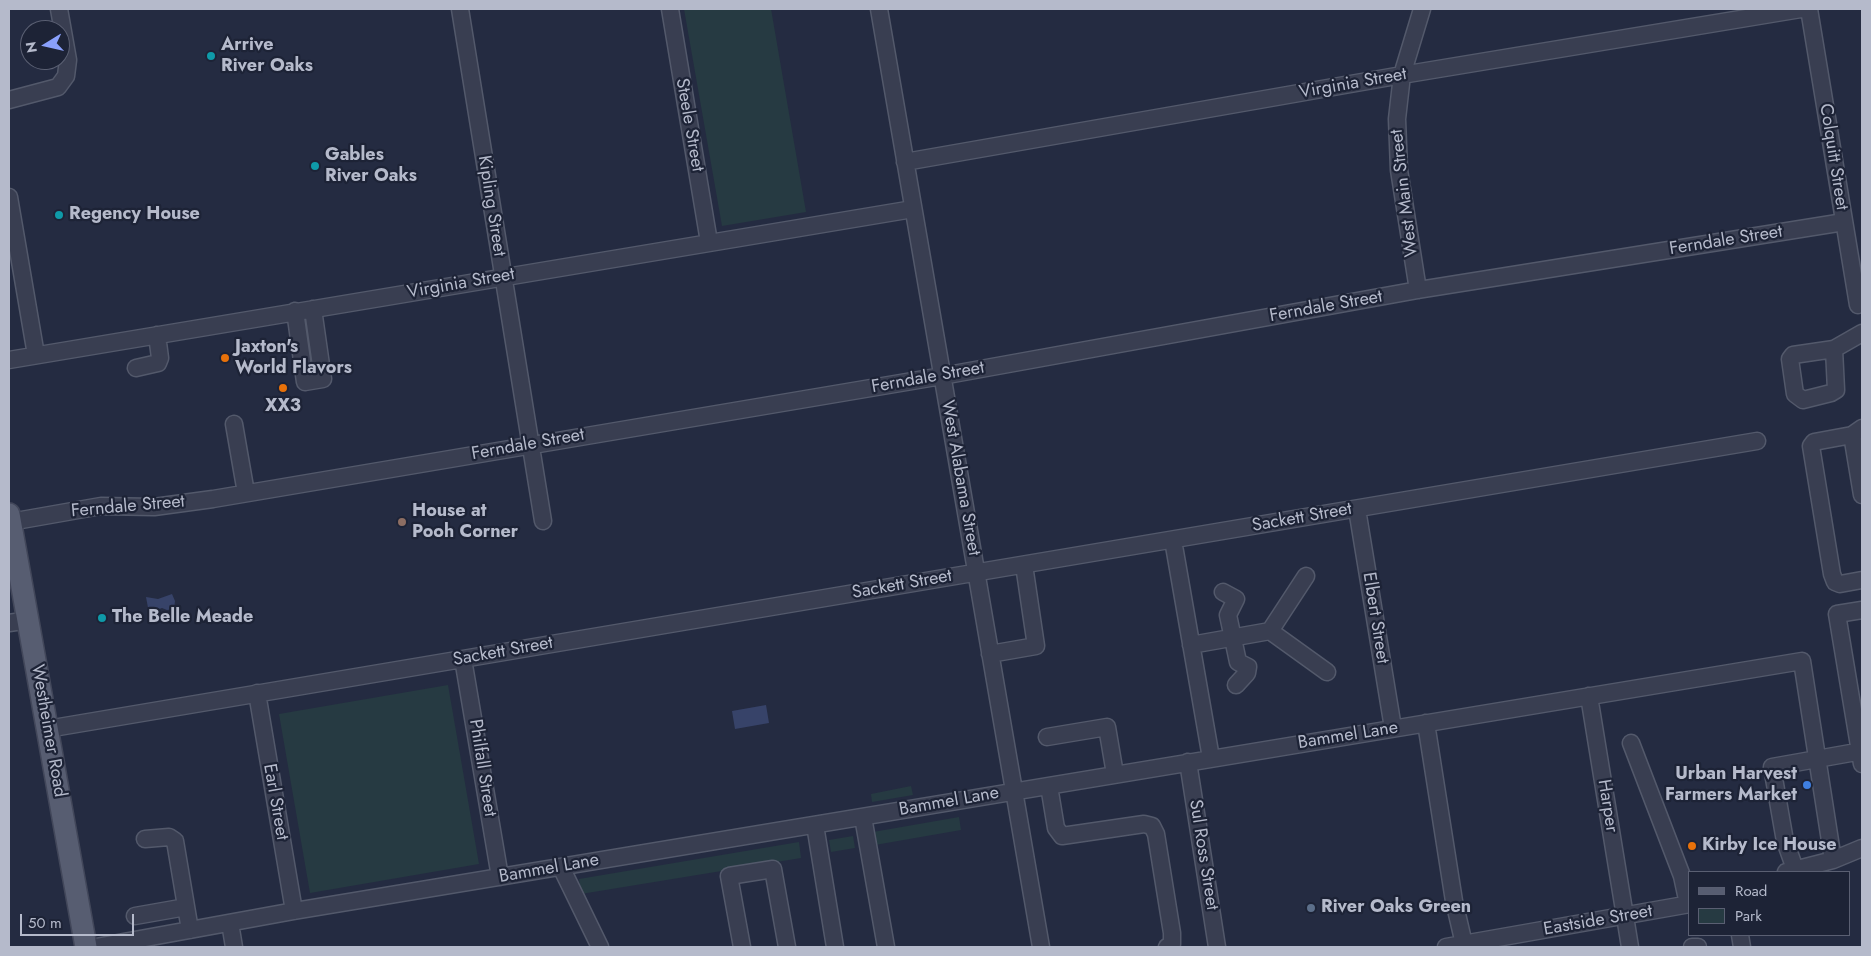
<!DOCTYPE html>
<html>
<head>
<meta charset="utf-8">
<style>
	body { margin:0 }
	#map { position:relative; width:1871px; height:956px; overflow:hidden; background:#242b41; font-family:Jost,sans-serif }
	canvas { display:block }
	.frame { position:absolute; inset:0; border:10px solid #b5bacb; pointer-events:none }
	.legend { position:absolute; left:1688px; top:871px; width:162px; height:65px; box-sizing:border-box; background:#1d2336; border:1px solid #5a5f72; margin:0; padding:6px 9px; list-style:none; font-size:15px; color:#b5bacb }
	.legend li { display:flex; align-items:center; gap:10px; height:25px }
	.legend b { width:25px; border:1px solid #5a5f72 }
	.north { position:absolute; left:20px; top:20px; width:50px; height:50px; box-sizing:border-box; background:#1d2336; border:1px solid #5a5f72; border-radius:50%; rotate:261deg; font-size:14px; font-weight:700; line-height:20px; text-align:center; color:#b5bacb }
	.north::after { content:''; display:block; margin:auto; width:18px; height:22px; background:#89a0fc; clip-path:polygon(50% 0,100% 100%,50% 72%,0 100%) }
	.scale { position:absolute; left:20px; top:914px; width:114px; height:22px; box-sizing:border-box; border:2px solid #b5bacb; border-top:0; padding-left:6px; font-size:15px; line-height:18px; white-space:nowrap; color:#b5bacb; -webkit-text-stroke:4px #1d2336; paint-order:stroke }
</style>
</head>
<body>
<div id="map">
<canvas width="1871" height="956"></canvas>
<div class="frame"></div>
<ul class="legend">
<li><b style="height:6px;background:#575d71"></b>Road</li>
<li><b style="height:14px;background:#263a42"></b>Park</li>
</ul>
<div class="north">N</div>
<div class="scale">50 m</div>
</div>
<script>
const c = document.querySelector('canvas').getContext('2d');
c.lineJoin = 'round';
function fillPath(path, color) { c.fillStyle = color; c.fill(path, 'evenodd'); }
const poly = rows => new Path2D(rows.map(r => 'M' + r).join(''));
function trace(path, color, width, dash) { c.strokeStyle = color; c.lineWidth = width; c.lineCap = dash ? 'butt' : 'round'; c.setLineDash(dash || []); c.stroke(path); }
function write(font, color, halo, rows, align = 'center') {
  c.font = font + ' Jost,sans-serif'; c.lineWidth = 4.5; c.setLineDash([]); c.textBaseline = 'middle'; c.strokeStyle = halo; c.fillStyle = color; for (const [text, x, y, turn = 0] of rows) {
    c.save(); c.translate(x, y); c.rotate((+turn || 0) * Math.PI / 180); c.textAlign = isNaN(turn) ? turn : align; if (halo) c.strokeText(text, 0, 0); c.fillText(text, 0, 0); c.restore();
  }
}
const green = poly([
	[684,9,771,9,806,212,722,226],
	[448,685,479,864,310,893,279,714],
	[911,786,913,795,872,802,871,794],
	[959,817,961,830,875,845,873,832],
	[853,836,855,848,831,852,829,840],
	[799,842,801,858,581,894,579,879]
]);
const water = poly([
	[172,594,175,601,174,609,167,610,162,608,149,613,146,597,158,599],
	[766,705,769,723,735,729,732,711]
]);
const minor = poly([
	[460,9,543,521],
	[670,9,709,242],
	[879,9,1041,947],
	[1809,9,1858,305],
	[9,100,58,87,66,76,68,60,59,9],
	[905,162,1402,75,1801,9],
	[9,197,36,355],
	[1418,290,1399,170,1397,119,1402,75,1422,9],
	[295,311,305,382,323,379,313,309],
	[1834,349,1836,390,1831,393,1803,400,1795,394,1790,359,1793,355,1834,349,1862,333],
	[9,360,913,209],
	[136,368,158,363,160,358,157,335],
	[234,424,246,493],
	[1862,428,1852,435,1814,442,1811,446,1832,574,1835,582,1840,584,1862,580],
	[1852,435,1862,495],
	[1357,509,1393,728],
	[10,522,101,506,154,507,213,499,942,376,1418,290,1844,222],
	[1173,540,1211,758],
	[1223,592,1236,599,1228,615,1238,662,1248,667,1247,673,1236,685],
	[1862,610,1837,614,1862,764],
	[9,623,29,620],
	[1270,631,1327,672],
	[1191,645,1270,631,1306,576],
	[990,654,1036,646,1024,565],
	[463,659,500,877],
	[257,693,294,911],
	[1589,696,1630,947],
	[1426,723,1454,901,1464,944],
	[47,729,1757,441],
	[1047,737,1107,727,1115,774],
	[1631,743,1682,876,1688,904],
	[1188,762,1217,947],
	[1049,786,1056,828,1062,836,1144,824,1152,826,1156,834,1172,933,1172,944,1167,947],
	[863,817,886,947],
	[815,825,835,947],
	[145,839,169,837,175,841,190,930],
	[561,867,600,947],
	[1795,869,1785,841,1772,767,1862,751],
	[1786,872,1833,860,1862,848],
	[135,916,186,907],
	[230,923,234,947],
	[1740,935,1742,947],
	[96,947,294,911,1802,661,1833,860],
	[742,947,729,876,773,869,787,947],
	[1446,947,1690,904],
	[1692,947,1698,947]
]);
const major = poly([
	[9,514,86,947]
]);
const markers = [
	[211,56,5,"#0f9aa8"],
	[315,166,5,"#0f9aa8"],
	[59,215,5,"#0f9aa8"],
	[225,358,5,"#e8710a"],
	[283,388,5,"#e8710a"],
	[402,522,5,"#8d6e63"],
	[102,618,5,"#0f9aa8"],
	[1807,785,5,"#3f7fe0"],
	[1692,846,5,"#e8710a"],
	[1311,908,5,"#5c6f8a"]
];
const poiNames = [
	["Arrive",221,46],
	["River Oaks",221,67],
	["Gables",325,156],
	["River Oaks",325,177],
	["Regency House",69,215],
	["Jaxton's",235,348],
	["World Flavors",235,369],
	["XX3",283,407,"center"],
	["House at",412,512],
	["Pooh Corner",412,533],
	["The Belle Meade",112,618],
	["Urban Harvest",1797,775,"right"],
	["Farmers Market",1797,796,"right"],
	["Kirby Ice House",1702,846],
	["River Oaks Green",1321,908]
];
const streetNames = [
	["Virginia Street",1353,84,-10],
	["Steele Street",689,125,80],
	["Colquitt Street",1833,157,81],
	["West Main Street",1405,193,-97],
	["Kipling Street",491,206,81],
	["Ferndale Street",1726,241,-9],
	["Virginia Street",461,284,-10],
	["Ferndale Street",1326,307,-10],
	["Ferndale Street",928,378,-10],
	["Ferndale Street",528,445,-10],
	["West Alabama Street",960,478,80],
	["Ferndale Street",128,507,-5],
	["Sackett Street",1302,518,-10],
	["Sackett Street",902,585,-10],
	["Elbert Street",1375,618,81],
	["Sackett Street",503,652,-10],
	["Westheimer Road",48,731,80],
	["Bammel Lane",1348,736,-9],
	["Philfall Street",482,768,81],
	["Earl Street",275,802,80],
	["Bammel Lane",949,802,-10],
	["Harper",1607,806,81],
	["Sul Ross Street",1203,855,81],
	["Bammel Lane",549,869,-10],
	["Eastside Street",1598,921,-10]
];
fillPath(green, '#263a42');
fillPath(water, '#374369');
trace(minor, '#53596b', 19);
trace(major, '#42475a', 24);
trace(minor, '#393e51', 16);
trace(major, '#575d71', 21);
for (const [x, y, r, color] of markers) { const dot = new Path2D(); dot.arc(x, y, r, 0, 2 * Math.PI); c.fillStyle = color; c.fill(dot); trace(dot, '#1d2336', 2); }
write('bold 18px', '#b5bacb', '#1d2336', poiNames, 'left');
write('18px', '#b5bacb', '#1d2336', streetNames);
</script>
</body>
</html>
